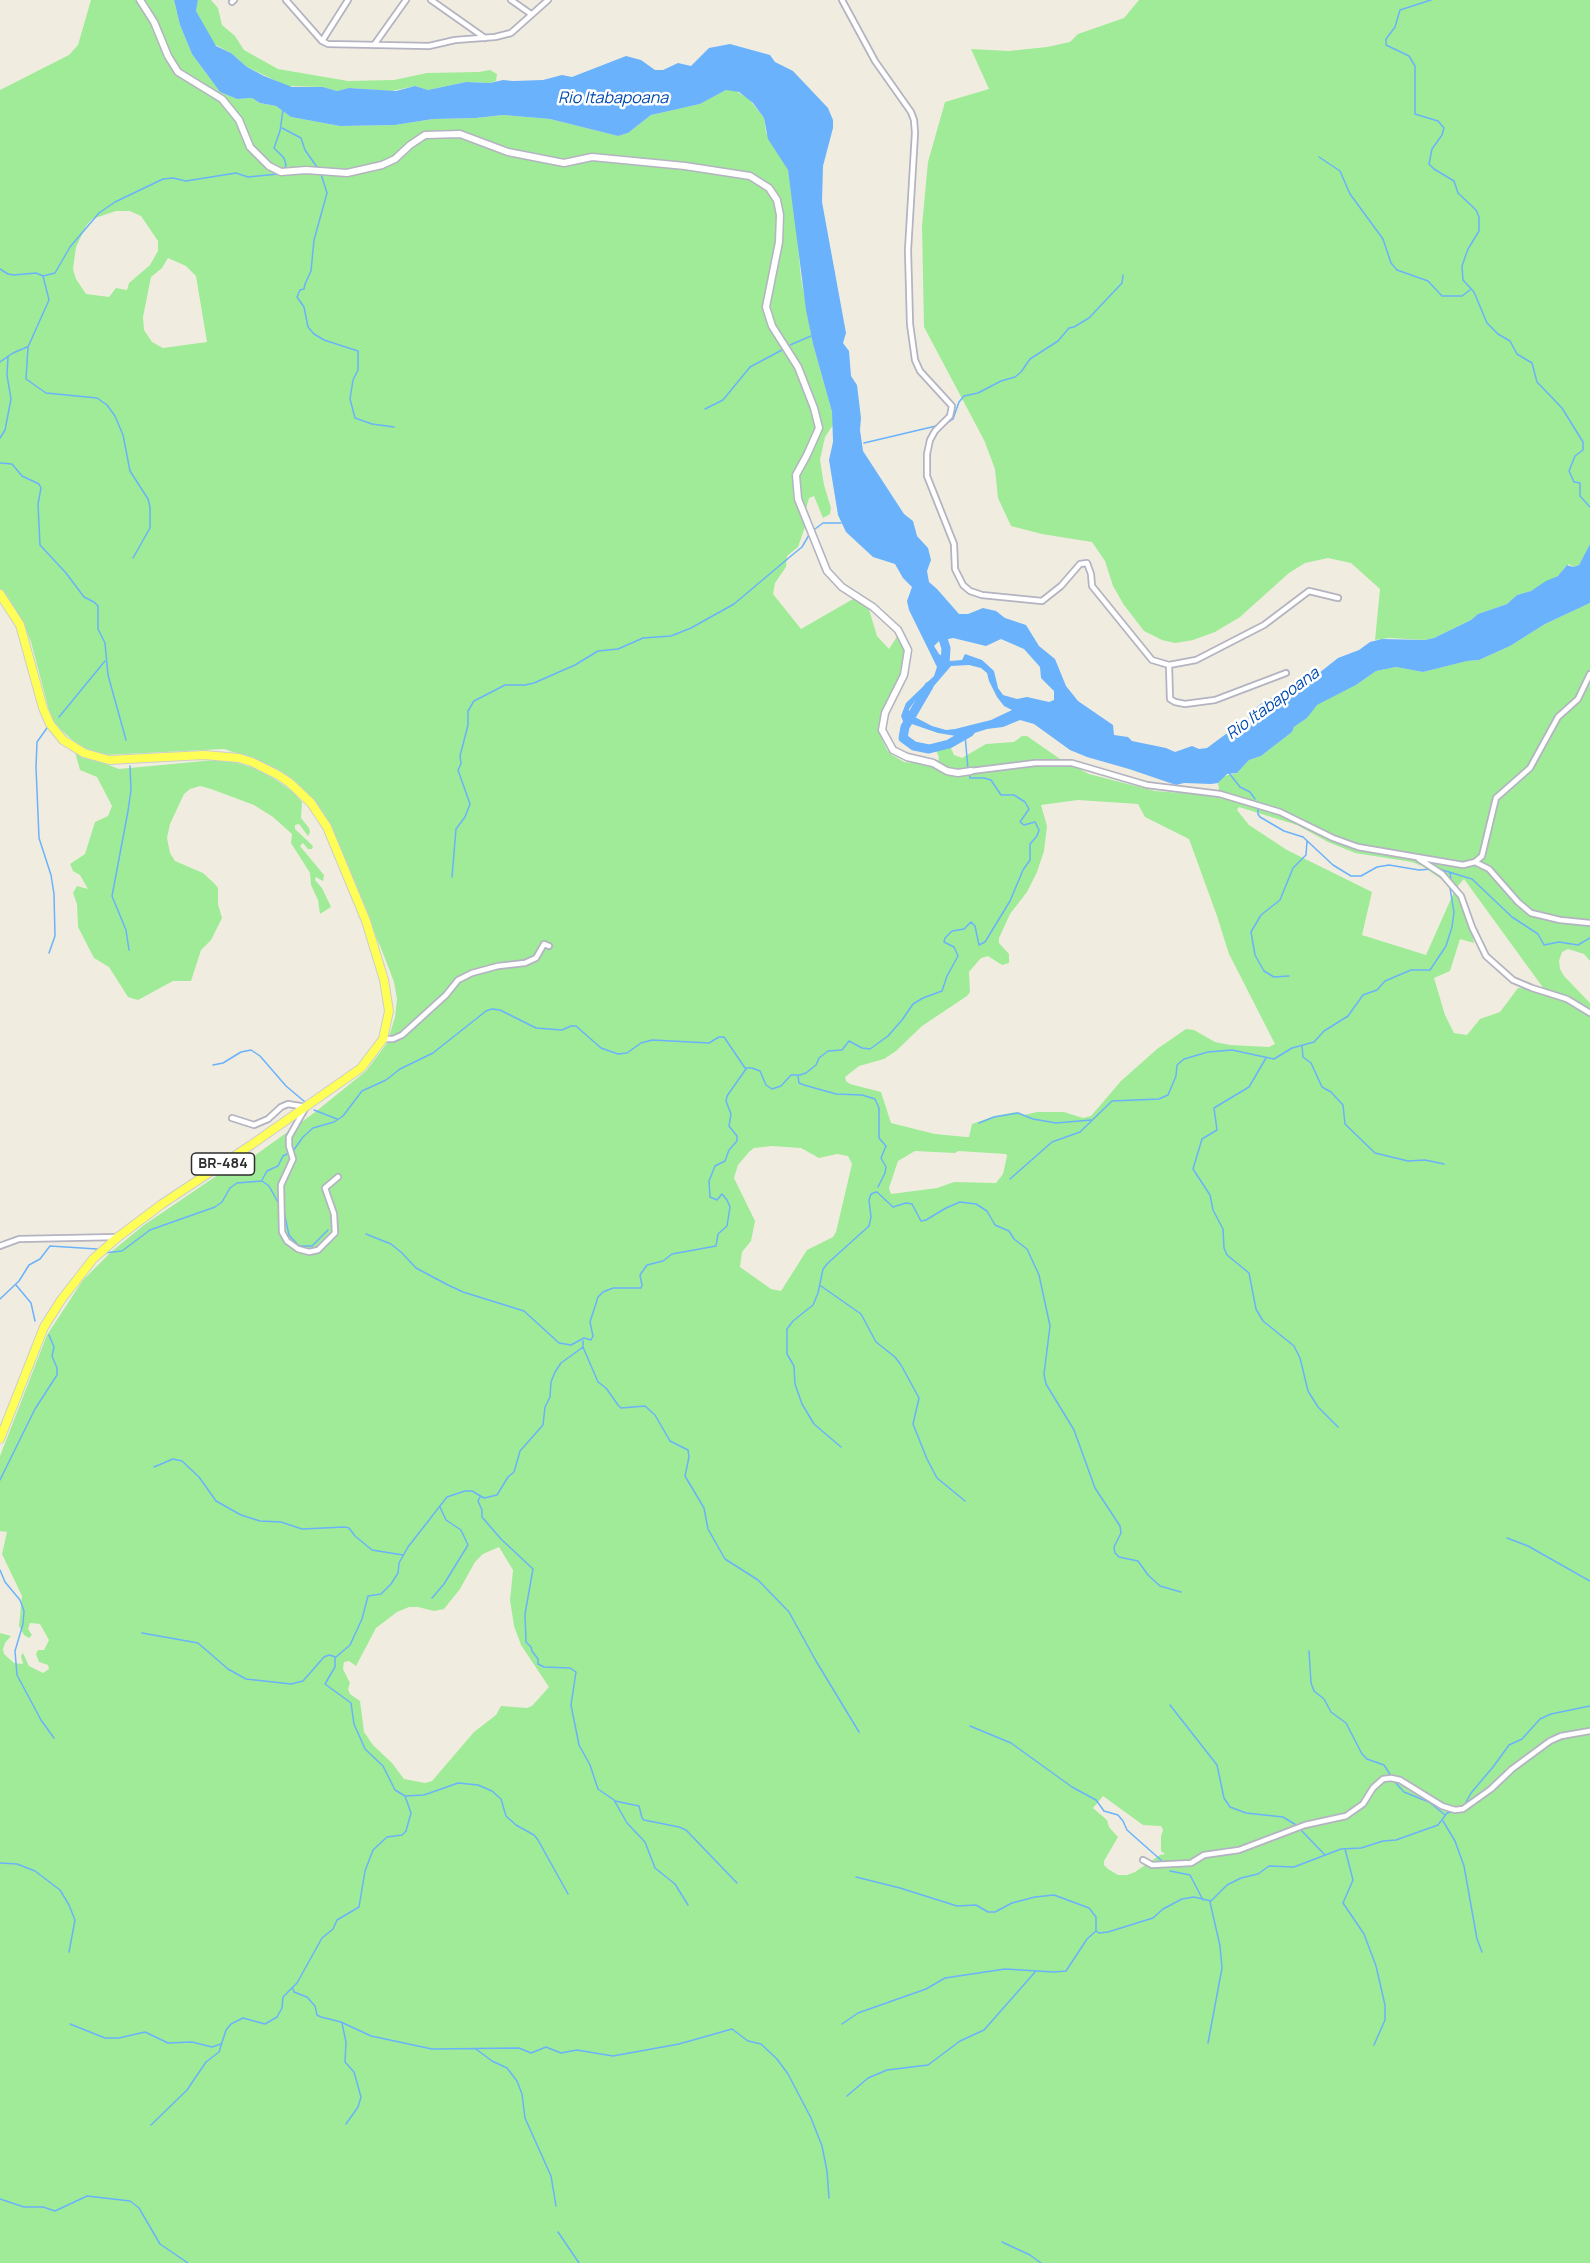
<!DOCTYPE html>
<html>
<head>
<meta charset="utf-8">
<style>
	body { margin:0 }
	canvas { display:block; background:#f0ede0 }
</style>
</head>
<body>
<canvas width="1590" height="2263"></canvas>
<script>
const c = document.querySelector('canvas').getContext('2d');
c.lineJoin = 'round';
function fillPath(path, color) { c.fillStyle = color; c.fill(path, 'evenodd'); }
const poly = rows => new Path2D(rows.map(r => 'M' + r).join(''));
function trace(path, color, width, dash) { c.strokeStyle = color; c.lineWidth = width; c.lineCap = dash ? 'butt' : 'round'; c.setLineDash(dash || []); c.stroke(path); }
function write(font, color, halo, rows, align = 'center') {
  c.font = font + ' Manrope,sans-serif'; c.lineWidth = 5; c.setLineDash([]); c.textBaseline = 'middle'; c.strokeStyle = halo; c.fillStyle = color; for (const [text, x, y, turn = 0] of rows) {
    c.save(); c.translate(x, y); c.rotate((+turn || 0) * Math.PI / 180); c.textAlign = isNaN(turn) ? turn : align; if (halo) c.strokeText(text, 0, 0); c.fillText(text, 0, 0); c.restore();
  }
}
const green = poly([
	[91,0,174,0,180,25,192,54,220,92,237,99,252,98,260,103,276,106,291,117,340,126,395,125,433,119,476,118,503,115,550,119,618,136,628,133,651,115,700,104,726,90,734,90,749,99,764,118,766,132,788,170,795,216,801,278,813,344,832,412,833,425,825,437,820,460,824,485,831,508,830,514,823,518,814,496,809,498,806,509,808,518,798,547,787,556,786,567,775,583,773,594,801,629,853,599,863,601,868,606,877,636,889,649,900,632,907,651,904,664,880,726,881,737,887,750,892,755,904,762,927,764,938,761,939,757,934,746,949,744,954,755,962,758,986,744,1014,742,1022,736,1027,736,1060,759,1089,774,1155,791,1220,796,1218,783,1224,776,1237,773,1249,760,1261,756,1292,732,1294,727,1307,718,1316,705,1356,685,1376,671,1396,667,1423,672,1466,661,1479,660,1510,646,1545,624,1590,603,1590,961,1584,954,1568,949,1562,952,1559,961,1560,969,1564,976,1590,1003,1590,2263,0,2263,0,1633,11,1636,5,1643,3,1649,4,1654,14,1663,23,1664,21,1656,23,1653,29,1666,43,1673,49,1669,48,1665,39,1662,36,1654,38,1650,44,1650,49,1640,40,1624,30,1623,28,1629,32,1635,29,1638,24,1635,19,1626,22,1596,2,1554,7,1532,0,1531,0,1456,47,1335,83,1280,111,1252,144,1225,225,1170,232,1166,236,1168,254,1156,314,1113,366,1071,387,1043,395,1017,397,999,394,982,381,948,315,802,298,784,279,770,257,760,224,749,105,755,80,747,57,726,50,714,31,642,22,620,0,590,0,90,69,55,78,45],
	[116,211,130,211,141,216,158,241,158,251,150,265,129,283,127,290,116,288,109,297,86,294,76,279,73,269,76,247,86,226,92,219],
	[168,258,186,266,196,276,207,342,163,348,152,342,144,330,143,317,151,277,162,268],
	[1078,800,1138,804,1145,817,1189,839,1217,916,1229,954,1275,1044,1269,1047,1230,1045,1215,1042,1194,1030,1186,1029,1157,1049,1121,1081,1091,1116,1083,1118,1064,1112,1037,1112,1024,1115,1016,1112,995,1116,972,1124,969,1137,966,1137,935,1134,891,1123,881,1092,850,1084,846,1081,845,1077,859,1066,884,1059,896,1051,922,1026,967,996,970,992,969,972,981,958,988,956,1002,965,1009,963,1009,954,999,943,999,938,1010,914,1027,892,1037,872,1044,851,1047,826,1041,805],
	[1239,807,1297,825,1328,842,1355,853,1412,862,1422,866,1447,883,1454,892,1426,955,1362,935,1372,892,1287,850,1249,825,1237,810],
	[1464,879,1544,989,1518,988,1500,1012,1480,1019,1467,1035,1454,1033,1445,1015,1434,978,1450,971,1460,939,1474,943,1468,916,1457,887],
	[772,1146,801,1148,819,1158,837,1154,848,1156,852,1164,836,1232,833,1237,807,1250,781,1291,771,1289,740,1267,742,1252,751,1241,755,1221,734,1178,738,1165,749,1152,754,1148],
	[915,1151,955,1153,958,1151,1006,1154,1007,1156,1003,1174,996,1183,954,1182,937,1188,891,1194,889,1188,898,1161],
	[499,1547,513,1570,510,1600,514,1626,521,1645,549,1687,532,1706,527,1708,501,1706,496,1715,474,1732,432,1781,425,1783,404,1779,392,1763,373,1745,364,1732,360,1701,350,1694,348,1689,350,1683,343,1669,344,1662,349,1661,356,1666,376,1628,397,1612,409,1607,418,1607,434,1611,444,1609,460,1589,475,1562,483,1554],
	[1103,1796,1143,1825,1161,1826,1163,1830,1161,1836,1161,1851,1165,1854,1160,1855,1135,1872,1127,1875,1118,1875,1108,1869,1104,1865,1104,1861,1118,1837,1109,1827,1107,1820,1093,1808],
	[198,0,211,0,218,8,222,25,235,36,244,50,278,69,348,81,394,80,427,73,479,72,490,70,497,74,496,81,490,83,466,82,428,90,415,86,392,91,350,88,337,91,323,87,287,86,247,67,231,53,212,43,196,11],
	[1139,0,1590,0,1590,544,1579,565,1573,567,1569,564,1564,568,1561,574,1531,591,1517,595,1507,604,1478,614,1471,620,1434,638,1425,640,1389,638,1375,640,1380,589,1351,563,1328,558,1305,563,1289,573,1240,617,1215,632,1193,640,1175,643,1162,640,1144,631,1124,605,1113,586,1105,561,1092,542,1042,534,1011,526,998,498,995,469,984,440,924,327,922,226,928,162,945,102,989,89,971,49,1009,51,1047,47,1070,42,1078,34,1124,18],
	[75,752,119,769,225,759,254,768,273,778,292,791,302,802,301,818,309,828,310,832,308,836,299,824,295,825,295,829,313,846,312,849,308,849,303,843,300,846,324,875,323,881,316,877,315,880,322,888,331,907,320,914,318,900,311,885,310,873,291,843,292,834,273,817,254,805,211,789,200,786,190,789,184,794,170,824,167,838,170,853,175,861,203,873,214,883,218,888,218,904,222,918,211,940,201,950,191,981,173,981,138,1000,128,997,109,967,94,958,78,927,77,904,73,893,77,886,88,889,80,875,73,871,70,864,85,854,95,822,108,816,112,806,97,777,80,770]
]);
const water = poly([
	[174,0,198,0,196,11,216,46,231,53,247,67,264,76,292,87,323,87,337,91,349,88,396,91,415,86,428,90,466,82,490,83,503,80,513,81,543,80,562,75,572,77,626,56,641,60,655,70,663,70,678,63,691,66,709,48,730,44,770,55,775,62,793,71,828,108,833,120,833,128,823,166,822,202,846,333,843,343,849,351,851,376,857,385,861,418,860,430,863,451,904,514,913,521,917,536,928,548,931,560,927,571,929,582,937,589,959,614,968,614,983,608,996,611,1005,618,1026,625,1039,646,1055,659,1066,686,1078,701,1113,725,1114,735,1128,737,1132,741,1166,748,1175,752,1192,746,1199,749,1207,748,1249,717,1259,705,1293,686,1309,681,1338,658,1359,650,1370,642,1382,639,1425,640,1434,638,1471,620,1478,614,1507,604,1517,595,1531,591,1546,581,1558,576,1567,565,1573,567,1579,565,1590,544,1590,603,1545,624,1510,646,1479,660,1467,661,1423,672,1396,667,1376,671,1356,685,1317,705,1307,718,1294,727,1292,732,1261,756,1249,760,1237,773,1227,774,1218,783,1211,784,1184,783,1176,785,1129,769,1087,757,1070,750,1034,724,1020,720,1003,727,987,729,962,737,938,733,903,721,901,716,906,703,934,676,937,667,909,610,907,601,912,587,903,578,895,564,873,557,846,532,838,515,829,460,833,442,832,412,813,344,806,310,788,170,768,139,764,118,753,103,739,92,726,90,700,104,651,115,628,133,618,136,550,119,503,115,476,118,433,119,395,125,340,126,291,117,276,106,260,103,252,98,237,99,220,92,192,54,180,25],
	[953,638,986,646,1001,639,1024,649,1040,667,1041,678,1054,691,1054,700,1049,702,1027,697,1017,699,1003,695,998,688,994,671,982,660,965,654,962,660,950,661,939,654,934,646,939,641],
	[969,665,981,668,987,673,989,681,997,697,1004,706,1012,710,991,720,955,729,946,730,932,726,909,714,909,709,915,701,933,687,951,666]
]);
const stream = poly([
	[1431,0,1400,10,1395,27,1386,39,1386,45,1409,56,1415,66,1415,114,1438,121,1444,128,1442,135,1432,149,1429,164,1434,169,1454,181,1458,193,1476,210,1479,217,1479,231,1468,249,1462,266,1463,280,1474,292,1487,323,1498,334,1510,341,1517,354,1532,363,1537,382,1562,408,1583,442,1583,450,1575,456,1569,471,1574,482,1580,483,1580,496,1590,507],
	[283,110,280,131,274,148,284,158,286,165,284,170],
	[282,128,301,138,305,150,319,170],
	[1319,157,1340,171,1350,194,1383,239,1391,263,1397,270,1428,281,1442,296,1462,296,1470,290],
	[321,174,327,193,314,240,311,271,305,284,304,289,300,290,297,297,304,307,308,327,314,334,324,340,358,351,358,370,353,380,350,399,355,418,372,424,394,427],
	[0,269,8,274,14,275,36,273,43,276,55,273,70,247,99,213,115,202,163,179,173,178,186,181,236,173,248,177,278,174],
	[43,276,49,300,28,347,26,379,46,393,97,398,107,405,115,416,123,435,130,471,148,499,150,507,150,528,133,558],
	[790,345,811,336],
	[0,362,13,353,27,347],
	[705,409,723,400,750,367,782,350],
	[947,423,953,419,959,402,964,396,978,393,1001,381,1015,377,1021,372,1030,359,1058,341,1069,328,1074,327,1089,318,1122,283,1123,275],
	[0,438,5,430,11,399,7,375,8,357],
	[864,443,936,426],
	[0,463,12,464,22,476,39,484,41,488,38,504,40,545,66,573,84,597,94,602,98,606,98,629,105,643,108,675,126,740],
	[815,529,823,523,841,523],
	[59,717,105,661],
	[47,728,37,742,36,767,39,838,51,875,54,894,55,936,49,953],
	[965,735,968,769],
	[1229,773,1240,787,1250,792,1255,799],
	[1258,809,1258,814,1260,817,1284,831,1303,837,1333,865,1351,876,1361,876,1377,867,1389,865,1419,870,1432,869],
	[1439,869,1472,879,1512,917,1538,934,1544,945,1559,942,1578,945,1590,938],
	[1450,872,1451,881],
	[452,877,456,829,465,817,470,804,458,770,461,764,460,756,468,725,468,711,474,701,505,685,525,685,534,683,575,665,598,651,618,649,643,638,671,636,691,628,734,604,791,556,802,547,809,535],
	[129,950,126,930,112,896,128,811,131,790,130,766],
	[1289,976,1274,977,1264,971,1255,955,1251,932,1261,915,1280,900,1293,868,1306,855,1307,841],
	[1302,1046,1303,1057,1311,1063,1322,1087,1331,1092,1343,1105,1345,1124,1375,1153,1408,1161,1425,1160,1444,1164],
	[1266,1058,1249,1087,1214,1108,1217,1130,1202,1139,1193,1169,1210,1195,1213,1210,1223,1229,1224,1248,1227,1255,1249,1273,1256,1309,1263,1321,1294,1346,1300,1358,1308,1391,1318,1407,1338,1427],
	[213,1065,223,1063,241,1052,251,1050,260,1056,286,1086,305,1102],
	[798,1076,799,1083,804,1085,836,1094,862,1095,875,1099,879,1108,879,1138,886,1146,881,1158,886,1167,885,1173,878,1187],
	[314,1110,337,1119],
	[979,1123,994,1117,1018,1113,1033,1119,1056,1123,1091,1120],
	[293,1151,303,1137,313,1128,334,1122,343,1116,362,1091,386,1080,400,1069,433,1053,486,1011,492,1009,500,1010,536,1028,562,1030,571,1026,576,1026,601,1048,618,1054,627,1053,641,1043,652,1040,709,1043,719,1037,724,1037,745,1068,752,1068,760,1071,766,1085,772,1089,781,1086,791,1075,800,1075,806,1073,816,1065,819,1058,828,1051,842,1050,849,1041,862,1048,870,1049,888,1036,902,1020,913,1004,923,998,942,991,947,976,958,956,954,947,944,942,945,938,952,931,964,929,971,922,975,926,979,945,985,942,1010,901,1023,870,1030,860,1030,844,1037,836,1039,830,1035,822,1024,825,1020,822,1029,809,1025,802,1014,795,1001,795,991,780,984,778,970,778,969,773],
	[1010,1179,1052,1142,1080,1132,1112,1101,1159,1099,1168,1095,1176,1076,1177,1065,1184,1059,1208,1052,1232,1050,1274,1059,1292,1048,1314,1042,1324,1031,1348,1016,1363,995,1377,990,1385,981,1411,970,1430,970,1446,946,1452,927,1454,912,1450,888],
	[262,1180,267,1171,278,1166,283,1156,289,1153],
	[877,1192,893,1207,906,1203,912,1204,921,1221,926,1220,946,1208,960,1202,976,1204,987,1211,995,1225,1009,1231,1014,1239,1027,1249,1039,1275,1050,1326,1044,1374,1046,1384,1074,1430,1095,1488,1120,1526,1121,1533,1114,1547,1115,1553,1119,1557,1138,1561,1148,1575,1160,1586,1181,1592],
	[283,1207,289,1235,299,1246,312,1246,328,1230],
	[366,1234,391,1244,402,1253,416,1268,448,1285,463,1292,524,1311,559,1343,571,1345,584,1338,591,1340,593,1336,590,1322,598,1297,603,1292,613,1288,641,1288,642,1285,640,1275,647,1265,663,1261,672,1254,716,1246,718,1234,727,1226,730,1207,727,1200,722,1194,717,1200,710,1197,709,1181,715,1166,725,1161,729,1150,737,1141,737,1136,729,1126,731,1114,726,1101,727,1096,746,1069],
	[104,1253,122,1251,150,1230,215,1207,222,1202,230,1188,237,1183,262,1181,269,1186,279,1204],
	[16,1285,31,1303,35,1321],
	[821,1286,861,1314,876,1342,895,1357,901,1365,919,1398,913,1424,927,1459,937,1478,965,1501],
	[0,1299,19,1281,29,1265,40,1259,50,1246,97,1249],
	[583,1341,583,1347,598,1382,606,1388,618,1405,621,1408,645,1406,655,1415,670,1441,688,1450,689,1457,685,1476,704,1508,708,1529,725,1559,758,1580,789,1612,816,1661,859,1732],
	[841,1447,814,1424,802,1404,795,1384,794,1366,787,1354,787,1329,793,1321,813,1305,818,1293,823,1269,828,1263,869,1226,871,1217,869,1200,871,1194,876,1192],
	[154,1467,173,1459,182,1461,199,1477,216,1501,241,1515,260,1521,281,1522,302,1529,345,1527,349,1528,355,1536,372,1550,403,1555],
	[0,1480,35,1409,57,1375,57,1368,52,1356,54,1347,49,1335],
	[480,1497,478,1501,482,1510,482,1517,501,1539,533,1569,525,1614,526,1642,531,1647,532,1651,538,1659,538,1664,544,1667,570,1668,576,1672,571,1705,579,1745,590,1765,598,1789,614,1800,627,1823,645,1842,655,1868,675,1884,688,1905],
	[1507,1538,1528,1546,1590,1581],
	[0,1570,5,1582,20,1600,24,1611,23,1624,15,1651,17,1675,41,1720,54,1738],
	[432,1598,444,1584,468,1545,461,1530,446,1520,440,1507],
	[142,1633,198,1643,228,1669,246,1679,291,1684,303,1681,324,1657,329,1655,336,1657,350,1645,362,1619,368,1596,381,1594,391,1584,398,1573,399,1563,408,1547,447,1497,465,1491,472,1491,484,1498,497,1495,508,1477,514,1472,520,1451,543,1425,545,1407,550,1397,551,1382,555,1372,561,1363,583,1347],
	[1309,1651,1311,1683,1314,1691,1324,1699,1331,1712,1346,1723,1362,1754,1367,1759,1384,1765,1391,1776],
	[335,1658,335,1667,325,1684,351,1703,354,1724,365,1749,383,1766,395,1790,405,1796,424,1795,458,1783,478,1785,492,1791,501,1799,506,1816,516,1825,534,1835,538,1840,568,1894],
	[1170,1705,1217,1765,1224,1798,1230,1807,1246,1813,1283,1817,1296,1825],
	[970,1726,1011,1743,1072,1787,1096,1800,1104,1811,1118,1815,1123,1821,1127,1830,1162,1861],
	[1393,1780,1404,1792,1429,1802,1445,1815],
	[615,1801,639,1806,642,1818,644,1820,679,1827,686,1830,737,1883],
	[1464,1806,1471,1793,1493,1767,1509,1745,1522,1739,1540,1719,1551,1714,1590,1706],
	[1443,1821,1455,1841,1464,1866,1477,1939,1482,1952],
	[1300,1829,1325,1855],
	[1345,1849,1353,1880,1343,1903,1364,1934,1376,1966,1385,2005,1385,2020,1374,2045],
	[0,1863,17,1864,35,1871,60,1890,69,1905,75,1920,69,1952],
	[1170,1871,1190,1875,1203,1900],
	[1096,1931,1099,1933,1108,1932,1153,1918,1163,1909,1182,1899,1194,1897,1211,1901,1227,1885,1241,1878,1258,1874,1269,1866,1294,1867,1341,1849,1361,1848,1383,1841,1396,1840,1438,1825,1447,1813,1452,1812],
	[293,1989,294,1992,307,1997,315,2006,317,2015,321,2017,341,2022,371,2036,432,2049,519,2048,531,2053,546,2047,561,2053,577,2050,613,2056,679,2044,732,2029,748,2041,761,2044,777,2059,788,2074,811,2118,822,2146,827,2171,829,2198],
	[342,2023,346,2042,345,2062,354,2072,361,2097,358,2107,346,2124],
	[70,2024,105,2038,119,2038,145,2032,168,2043,192,2042,212,2047,221,2044],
	[842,2024,858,2013,926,1989,945,1978,1005,1969,1054,1972,1066,1971,1087,1939,1096,1931,1096,1917,1089,1908,1054,1895,1035,1897,1012,1903,995,1912,988,1912,976,1905,957,1906,900,1888,856,1877],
	[1208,2043,1222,1968,1220,1946,1210,1902],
	[476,2049,492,2061,507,2068,517,2081,522,2094,525,2118,551,2176,556,2206],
	[847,2096,868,2078,887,2070,928,2065,960,2041,984,2030,1036,1971],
	[151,2125,187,2090,206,2062,219,2052,226,2030,231,2024,243,2018,265,2024,277,2017,282,2008,283,1997,297,1983,322,1938,333,1929,337,1920,359,1907,365,1871,373,1850,387,1837,402,1835,406,1831,411,1813,405,1796],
	[0,2199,24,2207,43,2207,55,2211,87,2196,130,2201,139,2208,160,2244,188,2263],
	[558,2232,579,2263],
	[1002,2242,1030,2255,1041,2263]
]);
const river = poly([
	[940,630,946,648,945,664,943,668],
	[929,686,905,727,903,738,914,746,929,749,949,744,970,732]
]);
const minor = poly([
	[286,0,322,41,328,44,429,46,455,40,495,37,511,33,548,0],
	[431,0,485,38],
	[511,0,531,14],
	[842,0,875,61,911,112,914,120,915,133,908,250,910,324,915,360,920,371,952,406,950,416,935,431,930,440,927,454,927,476,954,544,955,569,963,585,970,591,982,595,1042,601,1061,586,1080,564,1087,563,1091,574,1092,586,1152,660,1169,665,1196,660,1264,625,1309,591,1338,598],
	[232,2,234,0],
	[322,41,348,0],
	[374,45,406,0],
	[1169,665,1170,699,1175,702,1185,704,1215,700,1286,673],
	[971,771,1035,763,1072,763,1147,785,1220,794,1280,812,1333,838,1358,847,1463,865,1475,862,1482,856,1496,798,1530,768,1558,717,1578,699,1590,674],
	[1419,859,1442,874,1461,896,1472,927,1486,956,1513,980,1532,988,1567,999,1590,1013],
	[1475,862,1489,869,1518,902,1531,913,1560,920,1590,923],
	[383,1039,393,1039,402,1035,446,995,458,980,472,973,498,966,525,963,536,958,544,944,549,946],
	[232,1118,254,1125,268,1119,281,1107,288,1104,306,1107,289,1137,289,1146,293,1159,281,1185,282,1232,287,1241,298,1249,309,1252,318,1250,335,1233,334,1214,325,1188,338,1177],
	[0,1246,19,1239,118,1237],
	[1143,1860,1152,1865,1191,1863,1204,1855,1239,1850,1305,1825,1346,1816,1363,1804,1373,1788,1383,1779,1391,1778,1400,1780,1442,1806,1455,1810,1463,1809,1491,1789,1512,1769,1550,1741,1561,1736,1590,1731]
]);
const tertiary = poly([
	[140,0,154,22,168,56,178,72,222,99,239,120,250,147,269,166,281,172,306,170,347,173,382,165,395,159,410,145,425,135,460,134,508,152,564,163,592,157,685,166,750,176,769,188,777,200,780,215,779,242,766,307,772,326,798,367,814,408,819,428,807,455,796,475,798,499,827,571,842,587,873,607,898,630,908,650,904,675,885,713,882,730,893,750,907,757,933,763,947,771,958,773,971,771]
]);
const primary = poly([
	[0,594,20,625,43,708,50,724,63,740,84,753,109,760,204,755,239,758,252,762,278,775,290,783,311,803,327,827,366,921,384,980,389,1011,383,1039,361,1068,251,1145,162,1204,118,1237,93,1259,61,1300,44,1327,0,1439]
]);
const shields = [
	[223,1164,63]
];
const shieldNames = [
	["BR-484",223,1164]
];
const waterNames = [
	["Rio Itabapoana",613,99],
	["Rio Itabapoana",1273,704,-36]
];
fillPath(green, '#a0eb97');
fillPath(water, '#6ab2fb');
trace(stream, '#6ab2fb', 1.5);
trace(river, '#6ab2fb', 9);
trace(minor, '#b4b3c2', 8);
trace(tertiary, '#b4b3c2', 9);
trace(primary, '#cdcdcd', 10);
trace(minor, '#fff', 4.5);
trace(tertiary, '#fff', 6);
trace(primary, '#feff56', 8);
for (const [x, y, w] of shields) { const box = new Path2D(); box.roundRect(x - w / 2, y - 11, w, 22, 4.5); c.fillStyle = '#fff'; c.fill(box); trace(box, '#2e2e2e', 1.5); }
write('bold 14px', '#2e2e2e', null, shieldNames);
write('italic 16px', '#004ab0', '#fff', waterNames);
</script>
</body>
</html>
